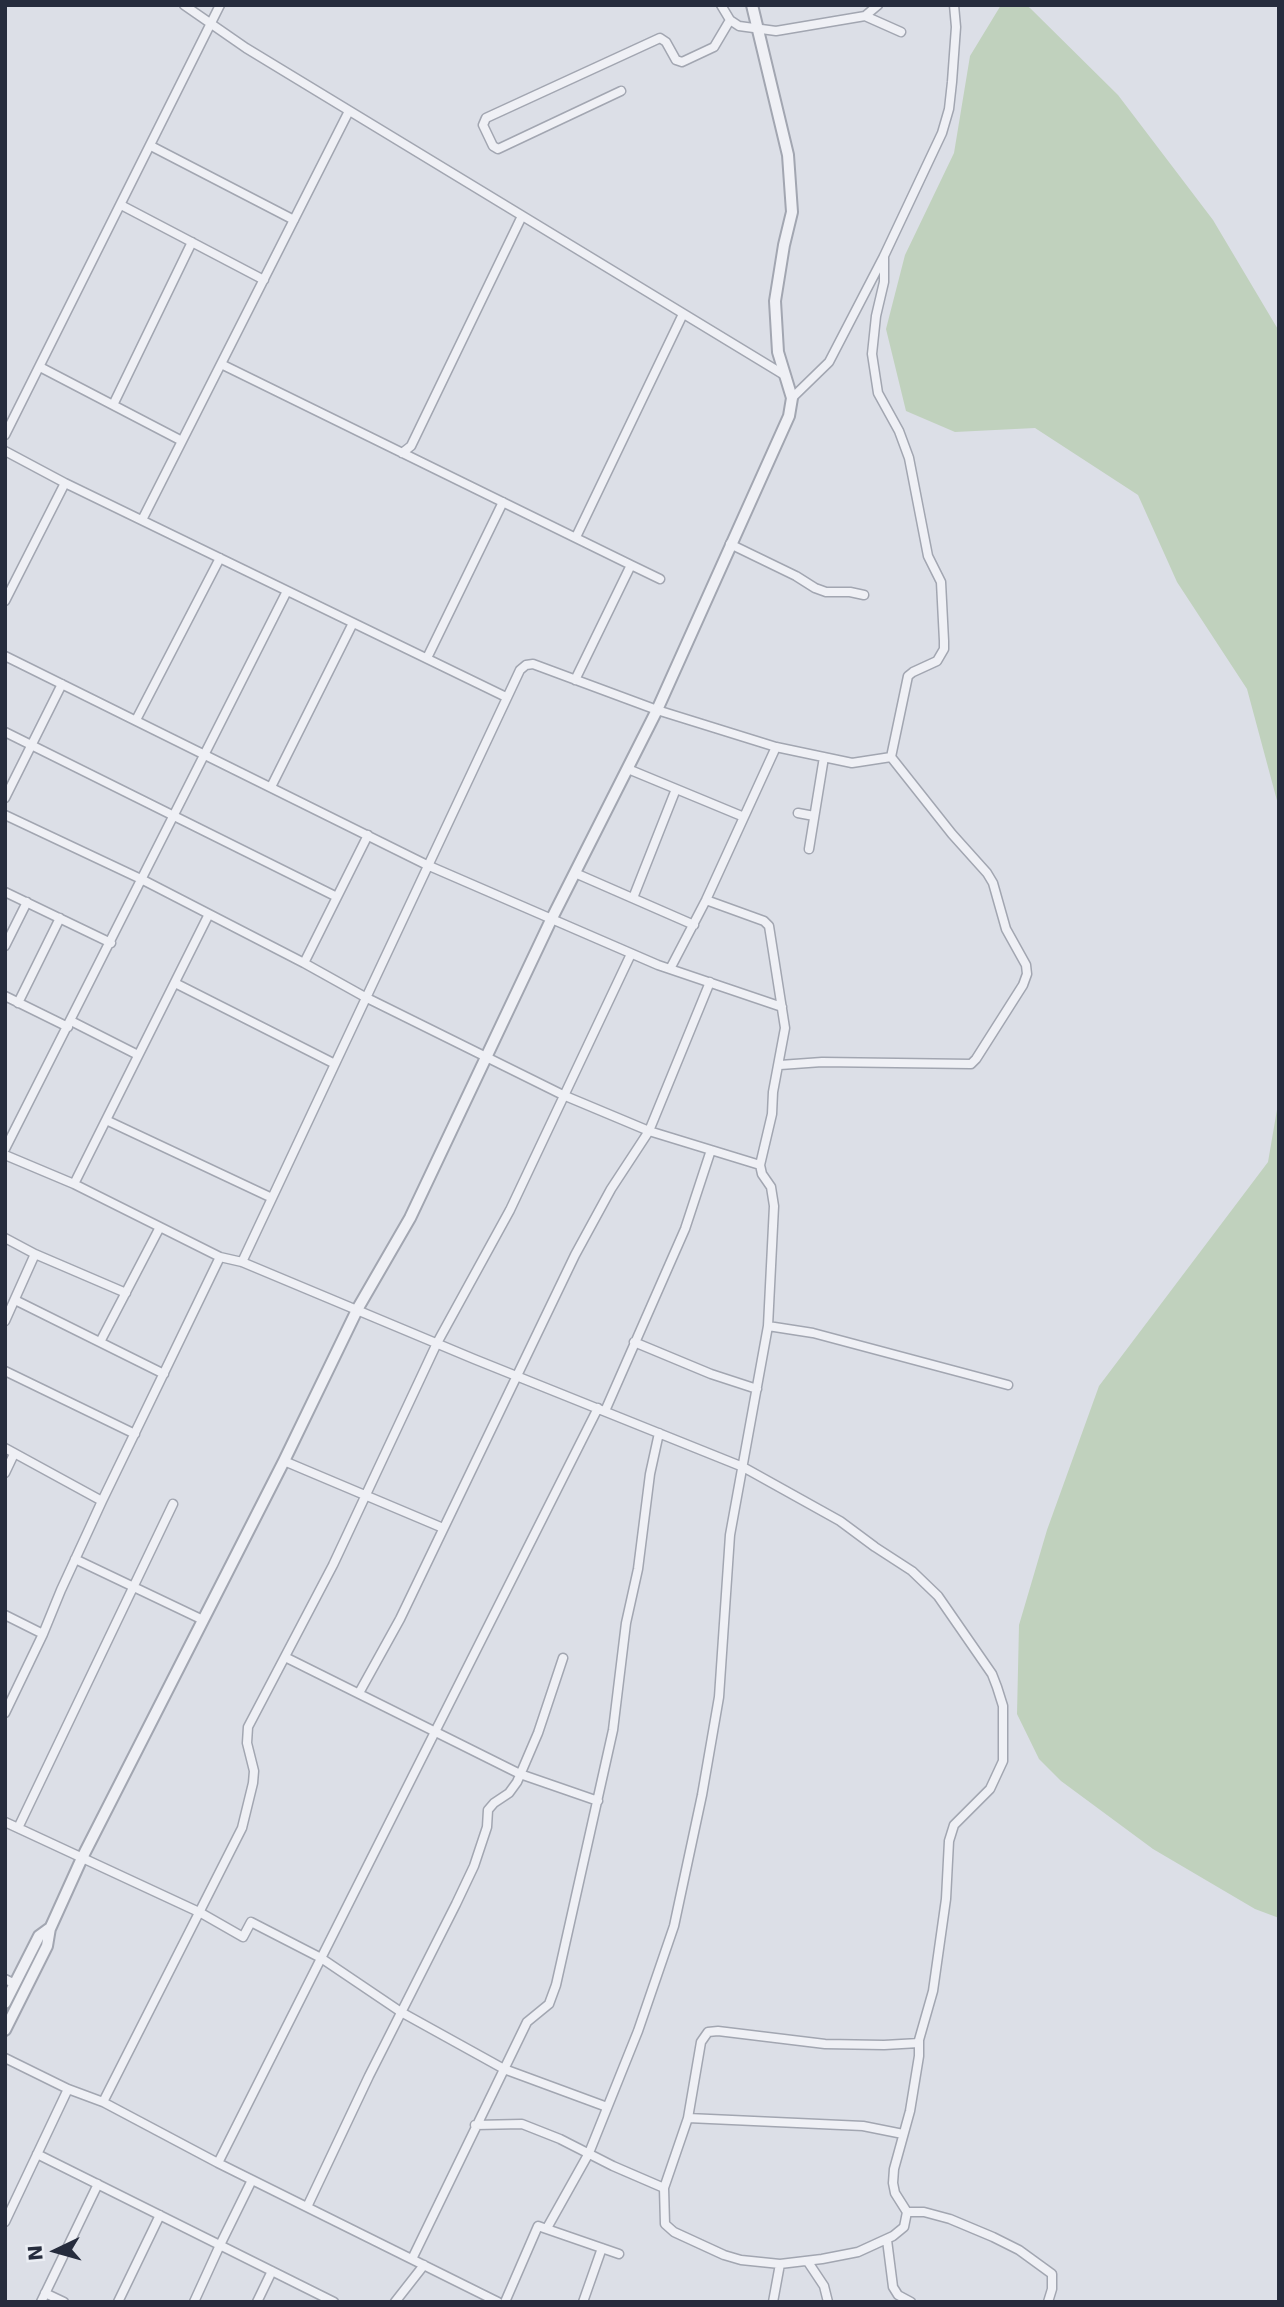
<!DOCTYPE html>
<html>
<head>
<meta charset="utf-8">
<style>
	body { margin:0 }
	#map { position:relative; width:1284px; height:2307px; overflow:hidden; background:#dcdfe7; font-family:"DejaVu Sans",sans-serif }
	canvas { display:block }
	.frame { position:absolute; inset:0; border:7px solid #262c3d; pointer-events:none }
	.north { position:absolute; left:21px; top:2216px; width:70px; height:70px; -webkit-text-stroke:5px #ebeef4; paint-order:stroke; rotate:265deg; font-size:19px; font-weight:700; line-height:28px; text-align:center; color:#262c3d }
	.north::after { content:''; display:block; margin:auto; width:24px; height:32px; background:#262c3d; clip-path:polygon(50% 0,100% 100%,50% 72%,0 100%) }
</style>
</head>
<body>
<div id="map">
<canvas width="1284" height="2307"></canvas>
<div class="frame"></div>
<div class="north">N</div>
</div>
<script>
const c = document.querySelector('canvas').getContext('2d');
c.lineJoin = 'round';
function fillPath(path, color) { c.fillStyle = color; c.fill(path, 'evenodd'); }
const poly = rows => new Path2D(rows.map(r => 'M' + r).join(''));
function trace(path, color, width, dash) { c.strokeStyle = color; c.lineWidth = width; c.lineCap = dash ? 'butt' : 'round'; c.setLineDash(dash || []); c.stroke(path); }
const green = poly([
	[1001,5,1026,5,1030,8,1118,95,1213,220,1279,331,1279,808,1247,689,1177,582,1138,495,1035,428,955,432,906,411,886,329,905,255,954,153,970,56],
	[1279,1098,1279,1918,1255,1909,1153,1849,1061,1781,1039,1759,1017,1714,1019,1625,1047,1530,1099,1386,1268,1162]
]);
const minor = poly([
	[184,5,246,48,786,376],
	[721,5,730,20,739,26,776,31,865,16,878,5],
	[865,16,901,32],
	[621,91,498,149,493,146,483,125,486,118,660,38,666,42,676,60,682,62,714,47,730,20],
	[151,146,294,220],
	[121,205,264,280],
	[221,364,631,565,575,680],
	[40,367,182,441],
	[792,398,829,362,884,256,942,133,949,109,952,82,956,27,954,5],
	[113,405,192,242],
	[5,435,220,5],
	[5,451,65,483,506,697],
	[402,453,411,446,522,216],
	[142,520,349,111],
	[576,537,683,314],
	[730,544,796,576,815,588,826,592,850,592,864,595],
	[631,565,660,579],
	[5,601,65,483],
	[5,656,427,865,658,965,782,1007],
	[427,658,503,502],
	[136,720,220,558],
	[5,732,337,897],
	[628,769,744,817],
	[271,787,353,623],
	[5,798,62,684],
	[798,813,814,816],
	[5,815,143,880,304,963,365,997,563,1095,649,1131,760,1165],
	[809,849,824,757],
	[575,873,694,925],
	[5,892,111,943],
	[633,898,676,789],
	[5,946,27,902],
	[304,963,368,835],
	[670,969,706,900,776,747],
	[175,983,335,1064],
	[5,996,68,1027],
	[18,1003,60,918],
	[71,1021,138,1055],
	[780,1065,822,1062,971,1064,976,1059,1023,985,1027,974,1026,965,1006,929,993,883,987,873,952,834,891,757,908,676,913,672,937,661,944,649,944,641,941,582,928,556,909,458,899,431,878,393,872,354,876,316,884,282,884,256],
	[106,1120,272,1198],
	[5,1149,287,591],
	[5,1155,74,1184,220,1257,242,1262,474,1359,743,1467,840,1521,875,1547,912,1571,938,1596,992,1674,997,1687,1003,1706,1003,1761,990,1789,954,1825,949,1841,946,1899,933,1991,919,2040,919,2056,910,2111,894,2169,893,2183,895,2193,907,2212,904,2227,893,2236,858,2252,822,2259,780,2264,741,2260,724,2255,674,2232,665,2224,664,2188,688,2118,701,2042,708,2032,718,2031,825,2044,884,2045,919,2043],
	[74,1184,209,914],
	[5,1238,35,1254,126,1293],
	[242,1262,520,670,526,665,533,664,657,710,776,747,852,763,891,757],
	[15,1300,164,1374],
	[5,1321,35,1254],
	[768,1326,813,1333,1008,1385],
	[100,1342,160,1227],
	[634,1342,711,1374,757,1389],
	[5,1371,135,1434],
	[605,1411,685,1229,711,1150],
	[5,1448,102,1501],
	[284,1461,443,1528],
	[5,1473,14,1454],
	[75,1559,203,1620],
	[5,1615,43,1634],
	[285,1657,520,1774,598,1801],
	[359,1693,400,1619,575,1255,611,1189,649,1131,710,982],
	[5,1713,43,1634,61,1590,102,1501,220,1257],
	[5,1822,201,1913,243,1937,251,1922,321,1958,401,2012,504,2069,607,2107],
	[18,1828,173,1504],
	[5,1979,15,1984],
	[5,2058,68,2089,103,2102,218,2163,498,2302],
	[103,2102,242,1828,253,1783,254,1771,247,1743,248,1727,333,1565,437,1343,510,1210,631,954],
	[688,2118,863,2126,903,2134],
	[475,2125,522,2124,560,2139,613,2166,664,2188],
	[37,2154,334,2302],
	[218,2163,598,1408],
	[307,2207,369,2076,456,1904,474,1866,487,1827,488,1810,494,1803,509,1793,517,1782,538,1733,563,1658],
	[907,2212,924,2212,950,2219,993,2237,1019,2250,1052,2274,1052,2289,1048,2302],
	[5,2222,68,2089],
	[547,2228,589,2153,638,2031,674,1926,702,1795,719,1697,730,1535,768,1326,774,1206,771,1187,762,1174,760,1165,772,1114,773,1092,785,1028,769,926,764,921,706,900],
	[887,2240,893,2287,898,2295,911,2302],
	[412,2259,527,2022,549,2004,556,1985,613,1730,626,1623,638,1569,650,1474,659,1433],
	[808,2262,824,2286,828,2302],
	[45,2293,64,2302],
	[41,2302,98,2184],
	[118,2302,160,2215],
	[194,2302,220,2245,252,2180],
	[257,2302,272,2271],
	[395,2302,424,2265],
	[505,2302,538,2226,619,2254],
	[583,2302,602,2248],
	[773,2302,780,2264]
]);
const tertiary = poly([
	[49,1931,82,1858,284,1461,358,1308,410,1218,551,920,657,710,789,416,792,398,778,352,775,301,784,245,792,212,788,155,752,5],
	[5,2003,39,1936,50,1928],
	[5,2030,47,1946,50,1928]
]);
fillPath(green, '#c0d1bd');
trace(minor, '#a2a6b1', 11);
trace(tertiary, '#a2a6b1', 14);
trace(minor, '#eff0f5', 8);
trace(tertiary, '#eff0f5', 10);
</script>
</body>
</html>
